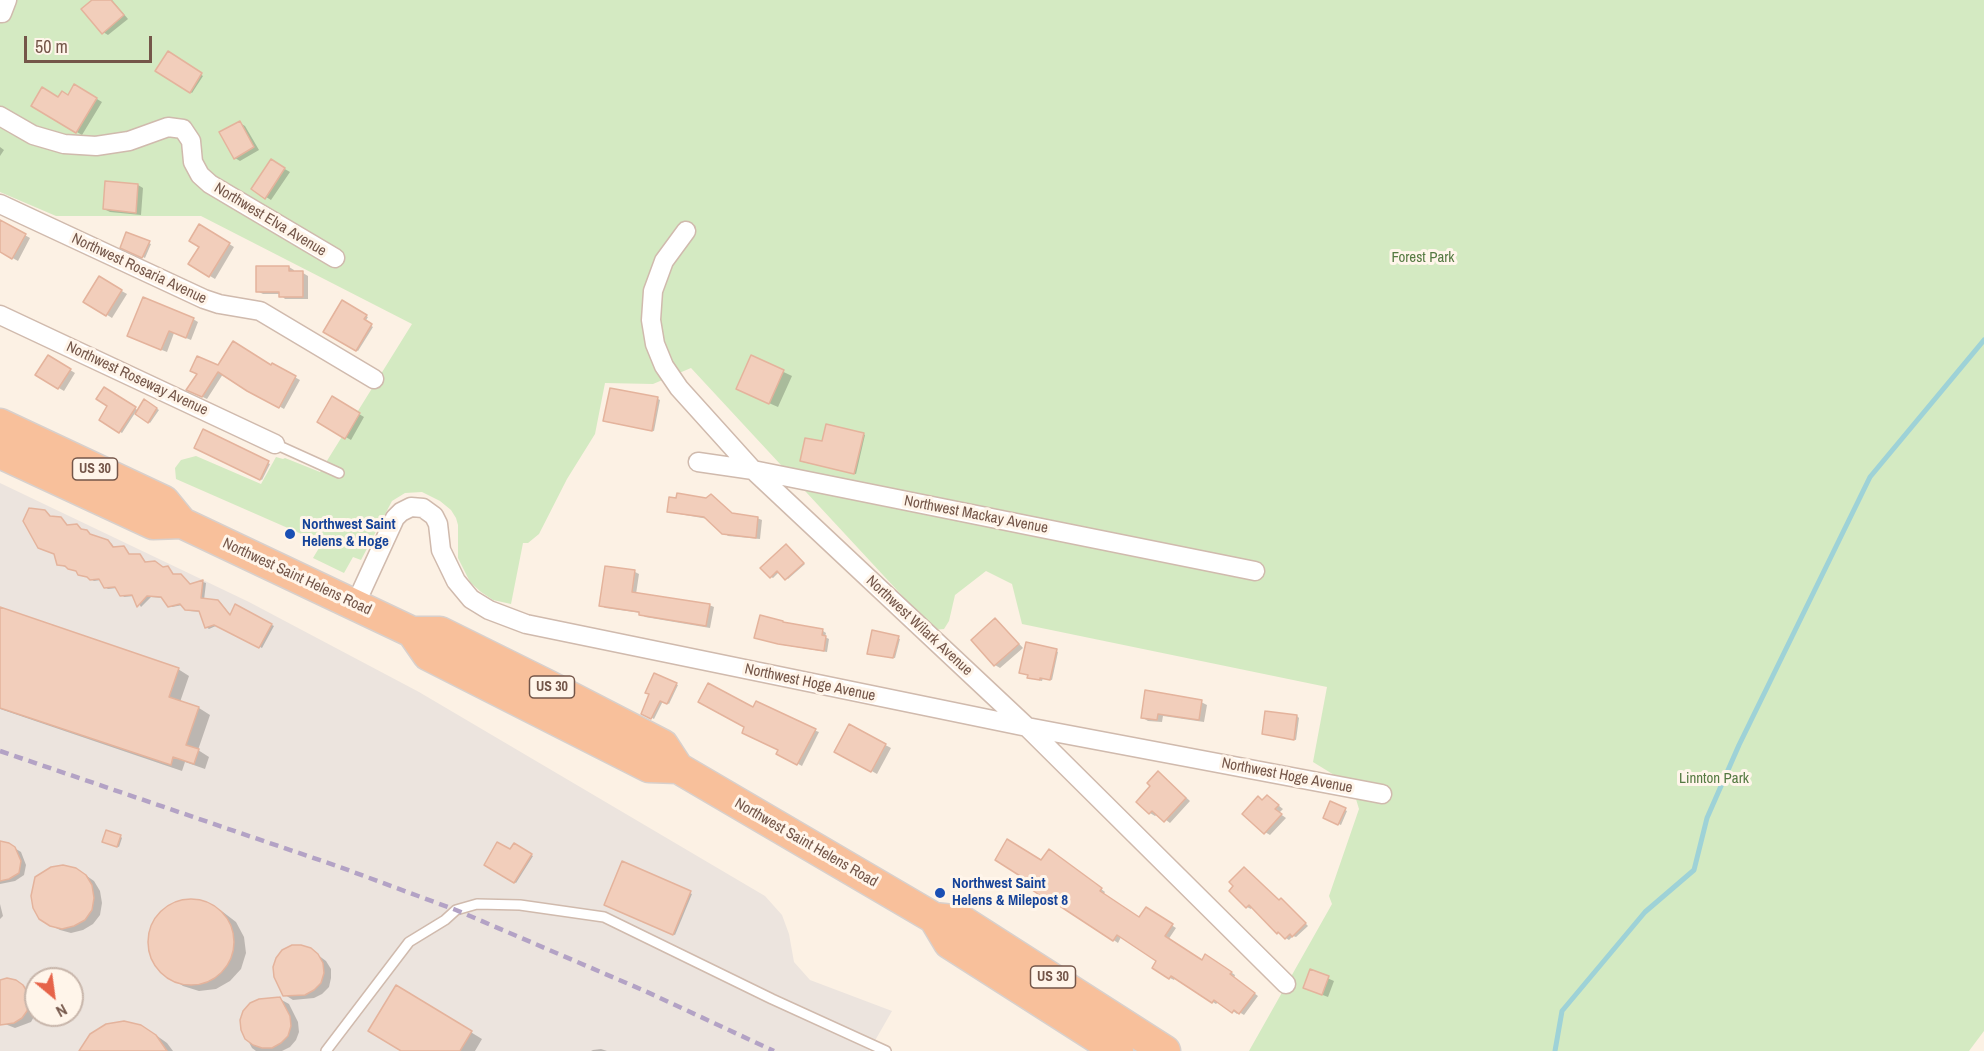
<!DOCTYPE html>
<html>
<head>
<meta charset="utf-8">
<style>
	body { margin:0 }
	#map { position:relative; width:1984px; height:1051px; overflow:hidden; background:#fcf1e4; font-family:"Archivo Narrow",sans-serif }
	canvas { display:block }
	.north { position:absolute; left:24px; top:967px; width:60px; height:60px; box-sizing:border-box; background:#fff5ea; border:2px solid #c7b5aa; border-radius:50%; rotate:151deg; font-size:16px; font-weight:700; line-height:24px; text-align:center; color:#745649 }
	.north::after { content:''; display:block; margin:auto; width:21px; height:27px; background:#e66349; clip-path:polygon(50% 0,100% 100%,50% 72%,0 100%) }
	.scale { position:absolute; left:24px; top:36px; width:128px; height:27px; box-sizing:border-box; border:3px solid #745649; border-top:0; padding-left:8px; font-size:18px; line-height:21px; white-space:nowrap; color:#745649; -webkit-text-stroke:4px #fff5ea; paint-order:stroke }
</style>
</head>
<body>
<div id="map">
<canvas width="1984" height="1051"></canvas>
<div class="north">N</div>
<div class="scale">50 m</div>
</div>
<script>
const c = document.querySelector('canvas').getContext('2d');
c.lineJoin = 'round';
function fillPath(path, color) { c.fillStyle = color; c.fill(path, 'evenodd'); }
const poly = rows => new Path2D(rows.map(r => 'M' + r).join(''));
function trace(path, color, width, dash) { c.strokeStyle = color; c.lineWidth = width; c.lineCap = dash ? 'butt' : 'round'; c.setLineDash(dash || []); c.stroke(path); }
function write(font, color, halo, rows, align = 'center') {
  c.font = font + ' "Archivo Narrow",sans-serif'; c.lineWidth = 6; c.setLineDash([]); c.textBaseline = 'middle'; c.strokeStyle = halo; c.fillStyle = color; for (const [text, x, y, turn = 0] of rows) {
    c.save(); c.translate(x, y); c.rotate((+turn || 0) * Math.PI / 180); c.textAlign = isNaN(turn) ? turn : align; if (halo) c.strokeText(text, 0, 0); c.fillText(text, 0, 0); c.restore();
  }
}
const industrial = poly([
	[0,483,249,602,419,692,765,896,782,915,789,934,794,962,810,980,892,1011,869,1051,0,1051],
	[36,979,72,979,72,1015,36,1015]
]);
const green = poly([
	[0,0,1984,0,1984,1031,1969,1051,1249,1051,1332,904,1329,896,1359,809,1352,786,1313,762,1327,687,1022,624,1012,584,986,571,955,595,949,621,944,629,934,630,691,368,653,384,605,383,595,434,567,479,539,534,528,543,523,543,511,604,493,600,481,592,470,582,458,558,458,525,456,518,451,510,440,501,422,492,405,493,392,501,361,560,353,557,344,573,313,558,322,543,176,479,175,468,181,460,196,456,261,484,276,457,283,459,285,458,320,472,412,324,201,216,56,216,0,192]
]);
const shadow = poly([
	[94,0,112,0,128,19,108,35,103,32],
	[168,53,203,76,192,93,157,70],
	[75,86,102,102,82,135,33,106,69,97],
	[240,123,245,126,259,150,240,161,235,158],
	[0,147,4,150,0,156],
	[271,161,290,172,271,200,253,189],
	[138,185,143,188,141,215,110,212,104,209],
	[0,221,30,238,18,261,0,251],
	[200,226,234,247,215,279,190,264,201,247],
	[127,234,151,244,145,258,122,247],
	[289,267,294,270,294,273,303,273,308,276,308,299,285,299,280,294,263,294,257,291],
	[99,278,127,294,112,318,85,301],
	[343,302,368,317,365,322,373,327,358,351,325,332],
	[193,319,198,322,191,340,174,333,167,352,134,339],
	[49,357,75,373,64,391,37,375],
	[752,357,792,376,778,407,746,393],
	[272,365,300,380,284,409,223,374,207,399,192,392,199,373,218,367,271,367],
	[104,389,139,411,145,401,159,410,150,423,135,413,122,433,101,420,109,406],
	[332,398,364,417,351,440,319,422],
	[658,399,660,400,654,431,607,422],
	[203,431,270,464,262,480,195,448],
	[863,434,865,435,856,474,803,462,823,443],
	[711,495,734,515,757,518,762,520,760,539,728,536,708,519,673,513,668,511,707,500],
	[44,512,52,518,68,526,77,525,92,537,111,543,115,548,124,548,130,556,140,555,147,563,164,569,168,568,174,575,181,576,191,585,203,582,206,583,204,600,221,603,231,616,236,607,274,626,262,648,218,625,209,629,206,627,201,612,190,611,183,605,172,607,163,598,151,597,141,607,134,596,124,597,117,588,108,589,105,587,101,580,94,581,78,572,58,564],
	[788,547,805,564,788,579,780,571,773,578,771,577],
	[635,572,639,574,636,594,709,605,714,607,710,628,645,617,641,613,605,608,601,605],
	[0,609,178,669,189,676,180,702,199,708,210,715,198,750,209,757,205,769,185,762,182,771,0,709],
	[995,620,1000,623,1023,648,1000,668,995,665],
	[823,631,826,633,825,637,829,639,827,652,783,645,756,638],
	[898,638,900,639,895,658,868,654],
	[1056,651,1058,652,1052,680,1043,678,1042,681,1031,678,1029,675],
	[655,675,678,685,669,704,663,701,654,719,643,713,651,694],
	[1201,702,1207,705,1204,722,1163,716,1162,722,1148,721,1143,718],
	[754,709,819,732,802,766,778,753,780,750,746,726],
	[1297,716,1299,718,1296,740,1264,734],
	[850,726,891,748,877,774,836,751],
	[1163,776,1190,801,1170,823,1158,814,1155,816,1150,813,1138,802],
	[1268,797,1283,809,1279,813,1286,818,1270,835,1265,832,1264,801],
	[1331,803,1347,811,1341,825,1325,818],
	[120,836,122,838,119,847,106,843],
	[0,843,8,844,21,852,26,865,24,875,15,881,0,884],
	[514,845,533,856,516,883,486,864,510,851],
	[1053,854,1105,892,1103,895,1139,919,1146,909,1176,928,1168,940,1202,961,1210,958,1235,975,1234,978,1258,996,1244,1015,1239,1012,1237,1014,1219,1001,1216,1004,1175,978,1174,980,1170,978,1158,961,1121,937,1118,943,1054,900,1053,902,1027,885,1042,862],
	[623,863,692,894,675,935,606,905],
	[84,874,94,881,100,891,102,903,100,915,93,924,83,930,71,933,60,930,50,925],
	[1231,891,1285,902,1308,926,1296,937,1293,936,1289,940,1278,933,1252,907,1251,909,1247,907],
	[195,900,211,905,223,912,236,922,244,937,246,953,241,969,230,981,216,989,199,991,183,986,158,969,151,954,149,938,154,922,164,909,179,902],
	[0,904,3,916,0,919],
	[310,949,326,961,331,969,331,978,329,987,322,994,314,998,293,1000,285,995],
	[1311,971,1334,981,1328,997,1310,990],
	[0,981,16,982,31,992,36,999,36,1013,31,1022,15,1028,0,1022],
	[397,987,482,1039,475,1051,404,1051],
	[280,999,289,1004,298,1022,299,1032,296,1040,290,1047,282,1051,256,1051,252,1048,242,1029],
	[153,1033,167,1043,173,1051,81,1051],
	[601,1049,607,1051,591,1051,593,1050]
]);
const stream = poly([
	[1555,1051,1562,1011,1645,912,1694,870,1707,818,1739,745,1870,477,1984,340]
]);
const building = poly([
	[92,0,111,0,124,15,102,34,81,9,92,0],
	[168,51,202,73,190,93,155,71,168,51],
	[74,84,97,98,76,133,31,106,42,87,58,97,62,91,68,95,74,84],
	[240,121,254,147,234,159,219,132,240,121],
	[271,159,285,168,265,199,251,189,271,159],
	[105,181,138,184,136,213,103,209,105,181],
	[0,220,26,234,12,259,0,252,0,220],
	[199,224,230,243,209,277,188,264,199,247,189,241,199,224],
	[126,232,150,241,142,258,120,248,126,232],
	[256,266,289,266,289,271,303,271,303,297,279,297,279,292,256,292,256,266],
	[99,276,122,290,106,316,83,302,99,276],
	[143,297,194,318,186,338,169,331,161,350,127,336,143,297],
	[342,300,367,315,364,319,372,324,356,351,323,332,342,300],
	[233,341,271,365,272,363,296,376,279,408,247,391,218,372,202,397,186,390,197,374,190,371,197,356,218,365,233,341],
	[48,355,71,369,58,389,35,375,48,355],
	[751,355,784,370,769,404,736,389,751,355],
	[104,387,136,407,119,433,99,420,107,406,96,399,104,387],
	[610,388,658,397,652,431,603,421,610,388],
	[332,396,360,413,345,439,317,422,332,396],
	[144,399,157,408,148,423,135,414,144,399],
	[826,424,864,433,854,474,800,461,805,438,822,441,826,424],
	[203,429,269,461,260,480,194,448,203,429],
	[677,493,706,498,711,494,732,513,758,517,756,538,722,534,704,517,667,512,669,497,676,498,677,493],
	[29,508,45,510,50,516,61,517,67,525,77,524,81,529,87,530,90,534,108,540,113,547,124,546,129,554,140,554,145,562,155,561,163,567,168,566,173,574,181,574,190,584,203,580,201,598,218,600,230,615,235,604,272,624,259,648,214,625,205,628,199,611,185,610,180,604,168,607,161,597,147,596,137,607,132,595,120,596,115,587,104,588,99,579,90,580,87,577,78,575,76,571,68,569,65,566,57,565,54,554,38,548,23,521,29,508],
	[786,544,804,563,785,580,777,571,770,578,760,568,786,544],
	[605,566,635,570,632,592,710,604,706,626,639,615,639,612,599,606,605,566],
	[0,607,179,668,169,697,199,707,186,745,199,749,194,764,173,757,171,765,0,708,0,607],
	[760,615,783,621,783,622,823,629,822,635,826,636,824,651,778,644,754,638,760,615],
	[995,618,1019,644,994,666,971,640,995,618],
	[872,630,899,636,893,658,867,654,872,630],
	[1026,642,1057,649,1050,680,1040,678,1040,680,1027,678,1028,675,1019,673,1026,642],
	[654,673,677,683,667,704,660,701,651,719,641,714,649,694,645,693,654,673],
	[708,683,753,707,756,701,816,729,797,765,776,754,778,750,742,733,744,727,698,702,708,683],
	[1145,690,1202,700,1199,720,1158,714,1157,720,1141,718,1145,690],
	[1265,711,1297,715,1294,740,1262,734,1265,711],
	[849,724,886,744,871,772,834,752,849,724],
	[1158,771,1186,798,1164,822,1152,811,1149,814,1136,802,1150,786,1147,783,1158,771],
	[1267,795,1279,805,1275,809,1282,814,1264,834,1242,814,1258,796,1262,800,1267,795],
	[1330,801,1346,808,1338,825,1323,818,1330,801],
	[106,830,121,835,117,847,102,842,106,830],
	[1007,839,1041,860,1049,849,1102,888,1100,891,1139,917,1146,907,1173,924,1165,936,1202,960,1205,954,1232,972,1230,974,1255,993,1239,1014,1234,1010,1232,1013,1214,1000,1212,1003,1171,976,1169,979,1152,968,1156,961,1117,935,1113,941,1049,899,1048,901,1025,885,1028,881,995,860,1007,839],
	[0,841,9,843,15,847,21,861,19,873,9,879,0,881,0,841],
	[497,842,510,849,514,843,532,854,514,883,484,865,497,842],
	[622,861,691,891,673,935,604,905,622,861],
	[63,865,76,868,86,875,92,885,94,898,92,910,85,920,74,926,62,929,50,926,39,919,33,908,31,896,35,877,51,867,63,865],
	[1244,867,1279,900,1281,898,1306,923,1292,937,1290,934,1285,939,1278,932,1277,934,1249,905,1246,908,1229,891,1233,886,1229,882,1244,867],
	'148 942a43 43 0 1 1 86 0a43 43 0 1 1-86 0Z',
	[292,945,301,945,311,948,318,954,323,963,324,973,321,983,314,990,305,995,283,996,274,977,273,967,276,958,282,950,292,945],
	[1310,969,1329,976,1322,995,1303,988,1310,969],
	[7,978,16,980,23,985,28,993,29,1002,27,1011,22,1018,14,1023,0,1025,0,980,7,978],
	[396,985,472,1031,460,1051,401,1051,368,1031,396,985],
	[280,997,290,1016,291,1026,288,1036,281,1043,272,1048,262,1048,253,1045,245,1039,241,1030,240,1020,243,1011,250,1003,259,999,280,997],
	[124,1021,141,1025,156,1035,167,1051,79,1051,90,1034,106,1024,124,1021]
]);
const service = poly([
	[275,444,339,473],
	[326,1051,409,942,445,920,456,910,477,904,520,905,604,917,772,999,886,1051]
]);
const minor = poly([
	[0,13,2,13,7,0],
	[0,116,33,135,64,144,96,146,129,141,168,127,183,129,191,141,193,162,200,175,210,184,335,258],
	[0,204,204,299,219,304,260,311,374,379],
	[686,231,664,261,653,291,651,320,655,344,664,366,679,388,753,470,1027,727,1286,984],
	[0,315,275,444],
	[698,462,753,470,1255,571],
	[355,605,395,518,401,512,411,507,423,508,434,516,438,524,441,550,456,581,471,599,489,610,526,624,1027,727,1382,794]
]);
const trunk = poly([
	[0,424,164,501,182,523,412,632,440,632,549,686,663,745,678,768],
	[0,453,153,524,182,523],
	[412,632,428,655,649,767,678,768,934,918,962,921,1165,1051],
	[934,918,949,943,1118,1051]
]);
const rail = poly([
	[0,751,337,866,456,910,645,991,774,1051]
]);
const markers = [
	[290,534,6,"#1a4fb4"],
	[940,893,6,"#1a4fb4"]
];
const shields = [
	[95,469,45],
	[552,687,45],
	[1053,977,45]
];
const shieldNames = [
	["US 30",95,469],
	["US 30",552,687],
	["US 30",1053,977]
];
const streetNames = [
	["Northwest Elva Avenue",270,220,31],
	["Northwest Rosaria Avenue",139,269,25],
	["Northwest Roseway Avenue",137,379,25],
	["Northwest Mackay Avenue",976,515,11],
	["Northwest Saint Helens Road",297,577,25],
	["Northwest Wilark Avenue",919,626,43],
	["Northwest Hoge Avenue",810,683,12],
	["Northwest Hoge Avenue",1287,776,11],
	["Northwest Saint Helens Road",806,843,30]
];
const parkNames = [
	["Forest Park",1423,258],
	["Linnton Park",1714,779]
];
const transitNames = [
	["Northwest Saint",302,525],
	["Helens & Hoge",302,542],
	["Northwest Saint",952,884],
	["Helens & Milepost 8",952,901]
];
fillPath(industrial, '#ece4de');
fillPath(green, '#d4eac2');
fillPath(shadow, '#0003');
trace(stream, '#9ed2d7', 5);
fillPath(building, '#f2cebb');
trace(building, '#e4b39c', 1.5);
trace(service, '#d0baad', 12);
trace(minor, '#d0baad', 21);
trace(trunk, '#d8d0cc', 33);
trace(service, '#fff', 9);
trace(minor, '#fff', 18);
trace(trunk, '#f8c09b', 30);
trace(rail, '#b3a2c5', 4.5, [9, 6]);
for (const [x, y, r, color] of markers) { const dot = new Path2D(); dot.arc(x, y, r, 0, 2 * Math.PI); c.fillStyle = color; c.fill(dot); trace(dot, '#fff5ea', 2); }
for (const [x, y, w] of shields) { const box = new Path2D(); box.roundRect(x - w / 2, y - 11, w, 22, 4.5); c.fillStyle = '#fff5ea'; c.fill(box); trace(box, '#745649', 1.5); }
write('bold 14px', '#745649', null, shieldNames);
write('15px', '#745649', '#fff5ea', streetNames);
write('15px', '#557a42', '#fff5ea', parkNames);
write('bold 15px', '#164399', '#fff5ea', transitNames, 'left');
</script>
</body>
</html>
